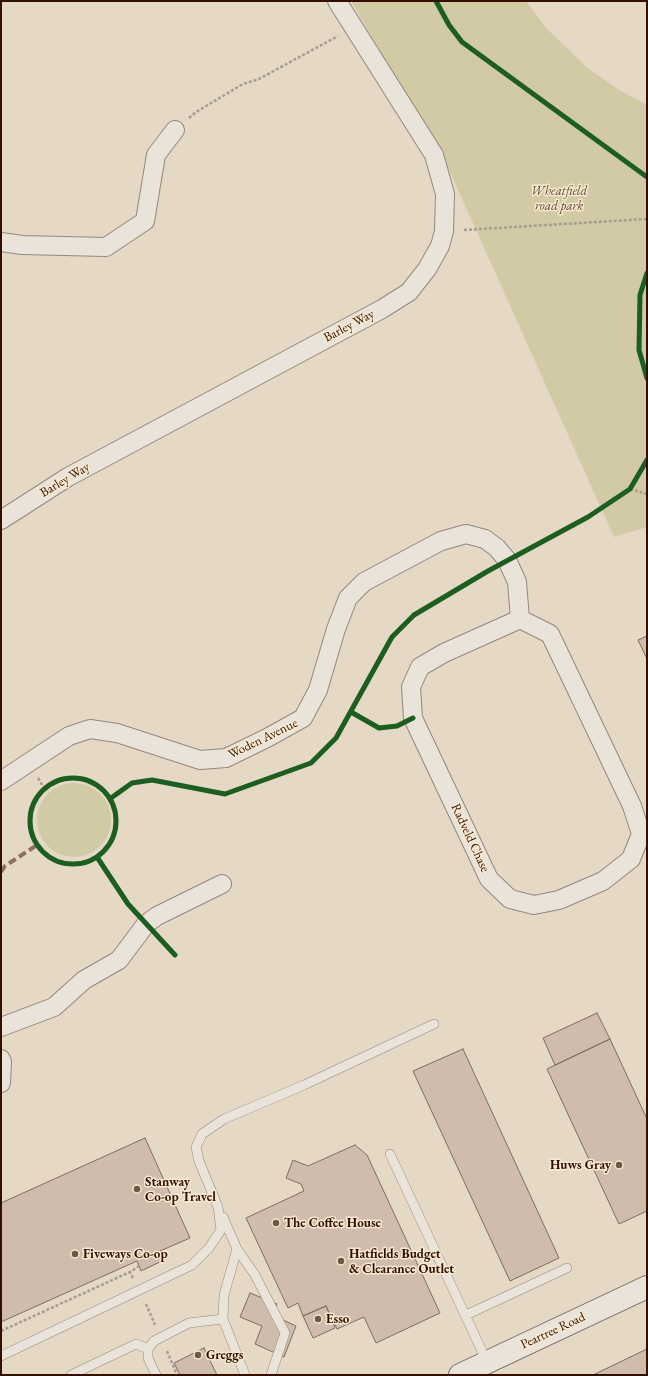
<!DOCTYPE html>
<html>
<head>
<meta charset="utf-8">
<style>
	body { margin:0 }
	#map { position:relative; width:648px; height:1376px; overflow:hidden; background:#e5d8c5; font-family:"EB Garamond",serif }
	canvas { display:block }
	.frame { position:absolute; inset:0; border:2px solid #311002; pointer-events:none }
</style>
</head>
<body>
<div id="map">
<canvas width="648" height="1376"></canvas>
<div class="frame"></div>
</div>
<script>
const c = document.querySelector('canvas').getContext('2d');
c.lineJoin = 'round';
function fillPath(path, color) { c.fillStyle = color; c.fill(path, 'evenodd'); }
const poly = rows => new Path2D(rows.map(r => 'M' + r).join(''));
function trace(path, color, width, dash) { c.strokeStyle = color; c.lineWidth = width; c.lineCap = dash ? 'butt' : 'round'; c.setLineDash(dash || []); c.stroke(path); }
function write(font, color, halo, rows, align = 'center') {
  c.font = font + ' "EB Garamond",serif'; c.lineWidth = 3; c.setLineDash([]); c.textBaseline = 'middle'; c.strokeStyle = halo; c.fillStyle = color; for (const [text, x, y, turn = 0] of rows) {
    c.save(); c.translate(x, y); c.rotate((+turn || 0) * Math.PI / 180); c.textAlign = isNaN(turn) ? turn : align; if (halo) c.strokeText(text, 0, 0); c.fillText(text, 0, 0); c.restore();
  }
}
const green = poly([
	[351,1,526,1,546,28,590,70,621,91,647,105,647,527,614,537,450,172],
	'37 820a37 37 0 1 1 74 0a37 37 0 1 1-74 0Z'
]);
const building = poly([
	[647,636,647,659,638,640,647,636],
	[597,1013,610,1039,555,1065,543,1038,597,1013],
	[610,1039,647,1119,647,1211,619,1224,547,1069,610,1039],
	[463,1049,559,1258,510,1281,413,1071,463,1049],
	[145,1138,190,1238,160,1251,164,1260,141,1271,137,1261,1,1322,1,1203,145,1138],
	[355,1145,367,1155,440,1313,376,1343,364,1317,337,1329,326,1306,303,1316,298,1303,288,1308,246,1218,304,1191,301,1184,286,1178,293,1160,308,1166,355,1145],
	[250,1293,277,1304,272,1315,296,1326,284,1357,255,1344,262,1326,240,1317,250,1293],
	[326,1306,335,1328,313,1338,303,1316,326,1306],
	[204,1348,217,1375,180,1375,174,1363,204,1348],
	[647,1349,647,1375,596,1375,595,1374,647,1349]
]);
const path = poly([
	[189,118,196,112,243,84,259,79,338,36],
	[464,230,647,219],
	[630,489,647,494],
	[38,778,44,788],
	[133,1278,130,1272,139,1266],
	[146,1304,155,1325],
	[1,1331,130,1272],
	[167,1351,177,1375]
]);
const lane = poly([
	[390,1154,487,1362],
	[223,1217,237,1249,255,1275,285,1333,271,1375],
	[466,1315,567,1268],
	[223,1319,224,1295,237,1249],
	[1,1356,192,1265,209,1248,221,1230,218,1207,199,1161,196,1147,202,1134,224,1119,304,1085,434,1024],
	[71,1375,136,1344,148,1349],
	[156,1375,148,1358,148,1349,154,1341,189,1323,223,1319,245,1375]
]);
const street = poly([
	[1,242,22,245,106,247,145,221,156,155,175,130],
	[1,520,68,477,382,309,409,292,427,269,440,246,444,231,445,194,434,155,337,1],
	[1,781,69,736,90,729,117,733,200,760,226,758,267,738,303,718,318,690,336,629,348,598,364,582,441,541,466,534,485,539,497,548,507,560,517,582,520,619,550,634,632,806,641,834,631,859,603,881,559,900,534,905,510,899,489,879,413,718,411,687,420,667,444,653,520,619],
	[1,1027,54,1007,84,980,119,960,146,924,157,916,222,884],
	[1,1059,2,1062,1,1083]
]);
const secondary = poly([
	[460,1375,647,1287]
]);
const quiet = poly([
	[1,872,5,866,37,845]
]);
const cycleway = poly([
	[436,1,449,25,462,42,647,177],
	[647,273,640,295,639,350,647,378],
	[351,712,379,728,397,726,413,718],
	'30 821a43 43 0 1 1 86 0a43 43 0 1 1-86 0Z',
	[111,798,132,783,152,780,225,794,311,763,336,738,392,637,414,615,488,571,588,517,630,489,647,460],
	[97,857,128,904,175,955]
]);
const markers = [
	[619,1165,4,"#705646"],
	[137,1189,4,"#705646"],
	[276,1223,4,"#705646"],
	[75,1254,4,"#705646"],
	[341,1261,4,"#705646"],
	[318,1319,4,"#705646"],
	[198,1355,4,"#705646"]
];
const parkNames = [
	["Wheatfield",559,191],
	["road park",559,206]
];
const streetNames = [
	["Barley Way",349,326,-28],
	["Barley Way",65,480,-31],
	["Woden Avenue",263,739,-26],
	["Radveld Chase",470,838,65],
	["Peartree Road",553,1331,-25]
];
const poiNames = [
	["Huws Gray",611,1165,"right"],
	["Stanway",145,1182],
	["Co-op Travel",145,1197],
	["The Coffee House",284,1223],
	["Fiveways Co-op",83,1254],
	["Hatfields Budget",349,1254],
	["& Clearance Outlet",349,1269],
	["Esso",326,1319],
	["Greggs",206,1355]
];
fillPath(green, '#d1caa5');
fillPath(building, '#d0bcac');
trace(building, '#7a6d62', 1);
trace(lane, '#94887c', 10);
trace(street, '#94887c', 20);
trace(secondary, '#7a6d62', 24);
trace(path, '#a59d95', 2.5, [3, 2]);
trace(lane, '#e9e3d9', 9);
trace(street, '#e9e3d9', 18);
trace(secondary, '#e9e3d9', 22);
trace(quiet, '#8d6e63', 4, [8, 4]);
trace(cycleway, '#1b5e20', 5);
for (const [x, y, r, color] of markers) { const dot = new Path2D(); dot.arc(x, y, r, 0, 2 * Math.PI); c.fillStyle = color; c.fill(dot); trace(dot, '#f7e8d0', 1.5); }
write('italic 13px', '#634d32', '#f7e8d0', parkNames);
write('13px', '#311002', '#f7e8d0', streetNames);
write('bold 13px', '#311002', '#f7e8d0', poiNames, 'left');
</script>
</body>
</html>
